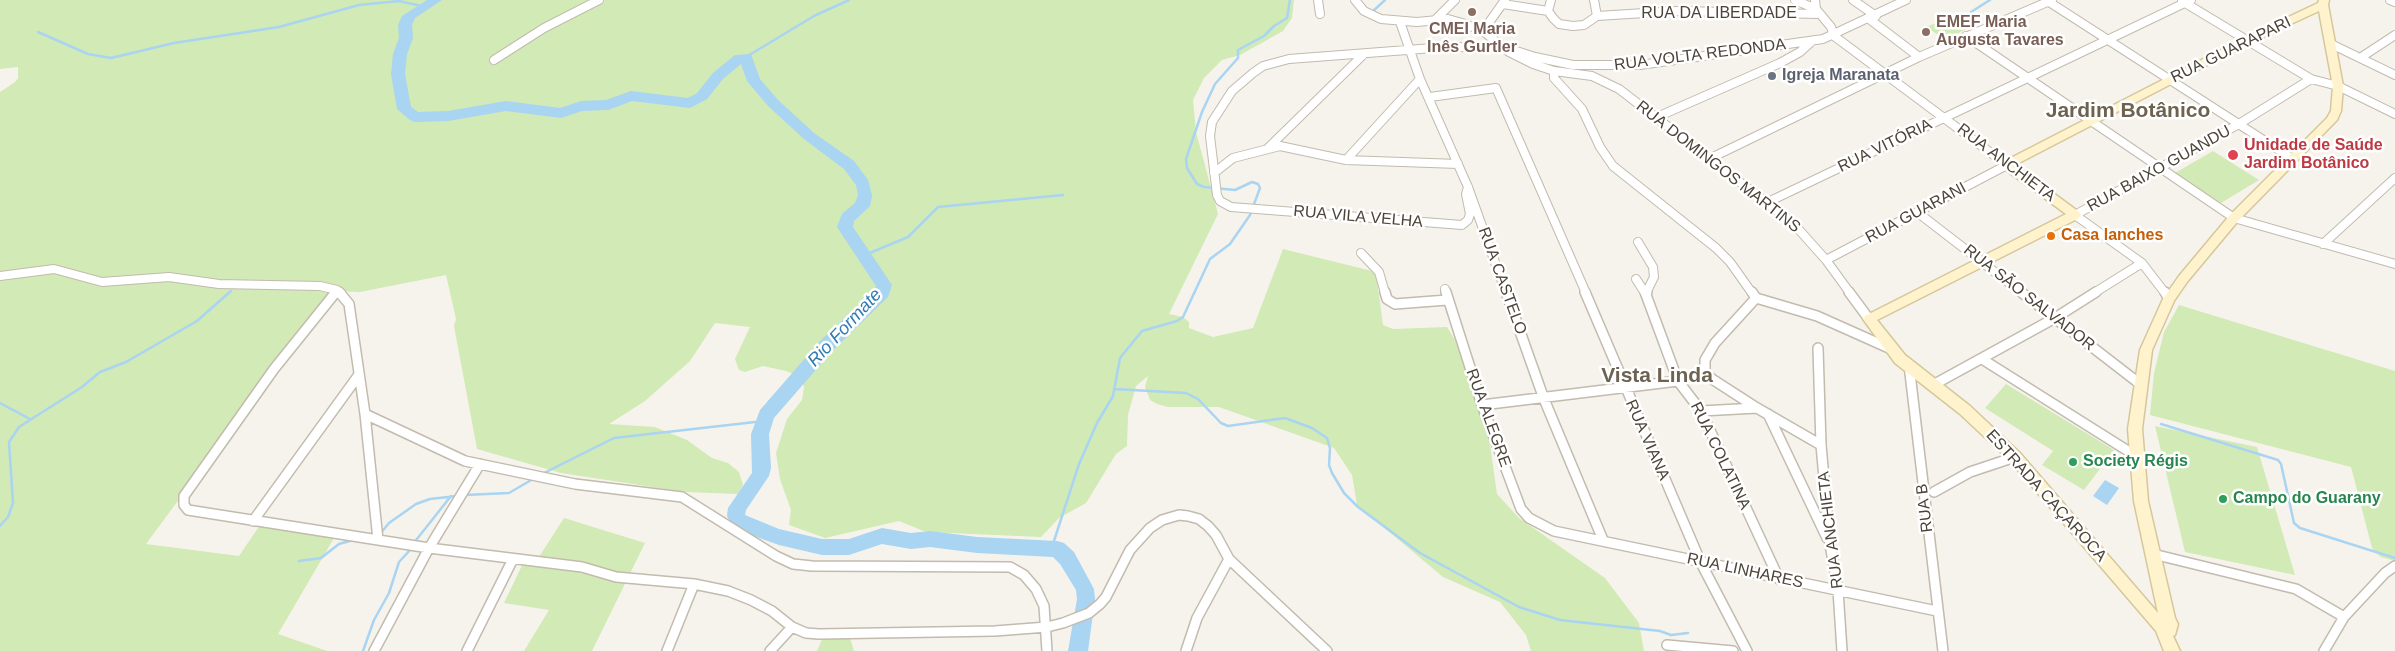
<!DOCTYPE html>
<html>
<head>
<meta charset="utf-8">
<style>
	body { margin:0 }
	canvas { display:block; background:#f6f3ec }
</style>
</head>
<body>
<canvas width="2395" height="651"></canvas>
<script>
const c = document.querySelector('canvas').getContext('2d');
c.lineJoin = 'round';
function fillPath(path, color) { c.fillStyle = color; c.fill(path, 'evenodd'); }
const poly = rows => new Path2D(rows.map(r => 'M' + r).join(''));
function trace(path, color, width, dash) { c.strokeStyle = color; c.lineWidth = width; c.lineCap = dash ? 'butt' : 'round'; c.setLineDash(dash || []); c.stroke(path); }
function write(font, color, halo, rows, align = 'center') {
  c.font = font + ' Helvetica,sans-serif'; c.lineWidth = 5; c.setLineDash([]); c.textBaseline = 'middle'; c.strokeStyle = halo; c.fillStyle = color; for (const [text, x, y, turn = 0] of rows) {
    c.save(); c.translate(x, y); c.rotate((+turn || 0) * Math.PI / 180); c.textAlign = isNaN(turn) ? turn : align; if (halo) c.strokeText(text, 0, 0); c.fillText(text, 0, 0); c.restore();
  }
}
const green = poly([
	[0,0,1294,0,1292,18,1283,31,1240,55,1222,60,1204,78,1193,100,1196,132,1218,214,1169,314,1183,317,1189,322,1189,328,1213,337,1253,328,1283,249,1376,272,1383,325,1393,329,1447,327,1455,340,1489,438,1497,494,1519,518,1605,578,1639,623,1644,651,1531,651,1526,635,1500,602,1443,577,1357,505,1352,475,1334,448,1219,407,1168,407,1157,404,1150,400,1145,387,1148,376,1136,386,1128,415,1127,446,1116,454,1086,503,1059,518,1041,537,926,532,899,521,825,538,789,525,791,510,780,479,776,453,787,419,802,400,804,387,800,377,786,371,763,366,745,372,739,370,735,359,750,327,715,323,690,361,645,401,609,424,655,427,687,440,712,458,728,463,739,472,743,485,738,494,685,492,561,473,477,449,454,326,456,319,446,275,360,292,333,291,146,544,239,556,260,525,337,533,278,634,327,651,0,651,0,92,15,82,18,78,18,67,0,69],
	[1949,16,1968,28,1945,40,1927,27],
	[2213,151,2259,180,2221,203,2175,173],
	[2179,305,2395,371,2395,561,2381,557,2372,548,2351,467,2150,415,2154,373,2164,332],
	[2006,384,2114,450,2084,490,2042,465,2053,451,1985,408],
	[2155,426,2257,447,2295,575,2185,552],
	[564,518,645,543,592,651,524,651,549,610,504,603,526,557,537,560],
	[826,630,848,632,854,651,817,651]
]);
const water = poly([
	[2105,480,2119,488,2107,505,2093,496]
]);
const stream = poly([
	[1372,12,1385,0],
	[1971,12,1990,0],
	[38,32,88,54,111,58,174,43,279,27,359,5,399,1,426,7],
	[746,57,814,16,849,0],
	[865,255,908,237,938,207,1063,195],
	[1114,389,1186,393,1198,399,1221,423,1228,426,1285,418,1312,428,1327,438,1330,448,1329,465,1332,473,1344,493,1358,507,1420,553,1519,607,1560,620,1660,631,1671,635,1688,633],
	[0,403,30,419],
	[2161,424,2278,460,2281,464,2294,523,2300,528,2395,558],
	[542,474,614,438,764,421],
	[465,495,509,493,533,479],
	[0,526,8,517,13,503,9,442,19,427,82,387,100,372,126,362,197,321,231,291],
	[380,534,389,523,416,504,430,499,457,496],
	[413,544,451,496],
	[1052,547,1079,464,1097,423,1113,396,1120,358,1142,331,1177,321,1183,317,1210,259,1230,244,1250,215,1260,188,1258,184,1252,182,1235,190,1204,187,1197,184,1187,168,1186,159,1202,112,1215,84,1238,58,1238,50,1264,36,1274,26,1287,18,1290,0],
	[299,561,321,558,339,544,353,540],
	[363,651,374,620,389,593,399,562,411,549]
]);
const river = poly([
	[427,0,442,0,415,18,412,25,413,38,407,54,405,74,411,107,418,112,448,111,506,101,560,108,581,101,606,100,631,91,688,98,697,93,713,73,735,55,751,54,760,79,778,100,814,133,854,161,868,180,872,195,870,206,854,221,853,227,892,285,888,297,833,350,774,418,769,434,771,468,769,476,746,510,745,515,779,529,822,539,849,539,882,528,911,533,930,531,977,537,1057,541,1064,543,1074,552,1094,589,1095,599,1088,651,1068,651,1077,599,1076,590,1060,564,1053,557,977,553,930,547,911,549,882,544,849,555,822,555,779,545,737,530,732,526,727,516,728,508,752,473,751,434,760,410,821,340,875,290,876,286,837,227,842,214,855,203,858,195,856,185,844,169,804,139,768,106,747,81,741,64,723,79,707,99,690,108,632,101,608,110,582,111,561,118,506,111,448,121,415,122,410,120,397,109,391,74,393,54,399,38,398,25,402,16,427,0]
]);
const streetFar1 = poly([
	[1318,0,1320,14],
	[1355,0,1364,11,1381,19,1417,22,1448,19,1462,23,1483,31,1509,52,1533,64,1554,71,1592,76,1619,89,1793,223,1826,260,1850,293],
	[1551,0,1548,11,1553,18,1559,24,1573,26,1584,25,1597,16,1677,11,1820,14],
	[1594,0,1597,16],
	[1795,0,1816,9],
	[1815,0,1816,9,1831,27,1834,36],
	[1853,0,1876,16],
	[2046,0,2293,159],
	[2390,0,2395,2],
	[2182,1,2311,79,2338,86,2395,114],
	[1503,4,1548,11],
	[1868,18,1919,57],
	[1436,19,1455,0],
	[1400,22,1420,79,1468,187,1506,293],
	[1483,31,1505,0],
	[1966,36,2234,218,2395,264],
	[2331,44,2395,75],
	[2360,58,2395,35],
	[494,60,544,28,599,0],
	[1554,71,1554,78,1582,109,1600,147,1613,166,1716,248,1730,262,1752,293],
	[1430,97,1496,88,1586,293],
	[1657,117,1780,63,1800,52,1811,42],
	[1268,148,1363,55],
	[1711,158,1919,57,2052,0],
	[1346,160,1420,79],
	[1214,173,1233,158,1280,146,1346,160,1458,164],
	[1468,187,1466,194,1470,214,1468,220,1462,225,1231,207,1220,201,1217,195,1210,136,1212,122,1232,91,1253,73,1263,66,1289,59,1433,48,1501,46,1535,57,1573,65,1640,65,1823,39,1906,0],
	[1768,202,2191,0],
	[1917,212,2022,293],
	[1638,242,1653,267,1654,277,1646,293],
	[2323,244,2395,178],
	[1361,253,1379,272,1385,293],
	[1826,260,2007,165,1834,36],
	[0,276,54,269,102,282,169,277,219,284,320,286,337,290,341,293],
	[1636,279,1645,293],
	[1445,289,1446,293],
	[335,293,337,290],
	[2094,293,2142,263],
	[2165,293,2142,263,2075,215,2239,124,2311,79]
]);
const street = poly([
	[336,292,274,369,184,496,184,505,188,510,429,548,582,567,616,577,694,584,728,591,751,600,772,611,792,627,806,633,819,634,995,631,1047,627,1063,623,1089,613,1100,604,1106,597,1130,550,1150,528,1162,520,1179,515,1188,516,1199,519,1208,526,1216,535,1229,559,1327,651],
	[339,292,349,304,365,414,378,540],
	[1385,292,1387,299,1395,304,1447,300],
	[1446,292,1482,405,1521,509,1529,518,1554,531,1937,611],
	[1506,292,1544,399,1603,540],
	[1585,292,1701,563,1747,651],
	[1645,292,1678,381,1701,411,1779,579],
	[1752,292,1756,298,1817,316,1891,349],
	[1849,292,1869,319],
	[2021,292,2140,384],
	[2165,292,2169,299],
	[1646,294,1647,292],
	[1756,298,1715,343,1705,360,1705,372,1712,379,1757,408,1821,445],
	[1818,348,1821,445,1830,544,1838,590,1842,651],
	[1982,359,2136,456],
	[1909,365,1943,651],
	[1933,385,2055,318,2096,292],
	[1482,405,1678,381],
	[1701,411,1757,408],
	[365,414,465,461,575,484,682,497,776,556,793,564,812,566,1010,567,1024,575,1036,589,1044,606,1047,651],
	[1768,414,1827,538],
	[1934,492,1970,472,2015,457],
	[253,521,358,376],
	[2153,554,2296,589,2344,617],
	[1667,645,1733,651],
	[374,651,429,548,480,464],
	[467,651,513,559],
	[667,651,694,584],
	[770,651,792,627],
	[1186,651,1197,618,1229,559],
	[2324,651,2344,617,2385,573,2395,566]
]);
const secondary = poly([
	[2319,0,2329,0,2328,5,2343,86,2341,111,2337,120,2238,221,2187,282,2174,301,2152,350,2142,429,2148,501,2175,618,2178,624,2175,635,2173,636,2180,651,2164,651,2156,631,2010,461,1960,414,1895,363,1863,319,1865,316,2066,214,2003,168,2001,165,2003,162,2244,38,2318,3,2319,0],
	[2319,11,2333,86,2331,111,2327,118,2230,215,2179,276,2163,299,2140,350,2128,429,2134,501,2158,613,2020,453,1970,406,1905,355,1877,320,2079,218,2081,215,2079,212,2015,165,2252,42,2319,11]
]);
const markers = [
	[1472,12,5,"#8d6e63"],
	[1926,32,5,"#8d6e63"],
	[1772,76,5,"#6b7280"],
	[2233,155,6,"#e0444e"],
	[2051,236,5,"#e8710a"],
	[2073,462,5,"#2e9e5b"],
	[2223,499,5,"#2e9e5b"]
];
const streetNames = [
	["RUA DA LIBERDADE",1719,14],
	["RUA GUARAPARI",2231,50,-26],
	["RUA VOLTA REDONDA",1700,55,-7],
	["RUA VITÓRIA",1885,146,-26],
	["RUA ANCHIETA",2006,163,37],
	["RUA DOMINGOS MARTINS",1718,167,38],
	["RUA BAIXO GUANDU",2159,169,-29],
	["RUA GUARANI",1916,213,-28],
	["RUA VILA VELHA",1358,217,5],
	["RUA CASTELO",1502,281,70],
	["RUA SÃO SALVADOR",2029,298,38],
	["RUA ALEGRE",1488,418,70],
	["RUA VIANA",1647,440,66],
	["RUA COLATINA",1720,456,64],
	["ESTRADA CAÇAROCA",2046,496,48],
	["RUA B",1925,508,-97],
	["RUA ANCHIETA",1831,530,-97],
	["RUA LINHARES",1745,571,12]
];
const educationNames = [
	["EMEF Maria",1936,23],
	["Augusta Tavares",1936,41],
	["CMEI Maria",1472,30,"center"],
	["Inês Gurtler",1472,48,"center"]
];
const worshipNames = [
	["Igreja Maranata",1782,76]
];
const healthNames = [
	["Unidade de Saúde",2244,146],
	["Jardim Botânico",2244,164]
];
const foodNames = [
	["Casa lanches",2061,236]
];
const leisureNames = [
	["Society Régis",2083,462],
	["Campo do Guarany",2233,499]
];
const waterNames = [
	["Rio Formate",845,328,-47]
];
const districtNames = [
	["Jardim Botânico",2128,111],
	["Vista Linda",1657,376]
];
fillPath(green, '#d2eab5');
fillPath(water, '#a9d4f2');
trace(stream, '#a9d4f2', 2.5);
fillPath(river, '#a9d4f2');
trace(streetFar1, '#c2bbae', 10);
trace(street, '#c2bbae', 12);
trace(secondary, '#d6c79b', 3);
trace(streetFar1, '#fff', 8);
trace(street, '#fff', 9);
fillPath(secondary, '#fff3cd');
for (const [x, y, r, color] of markers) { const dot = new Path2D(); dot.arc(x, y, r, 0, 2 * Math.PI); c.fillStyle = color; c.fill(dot); trace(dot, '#fff', 2); }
write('16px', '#4b4439', '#fff', streetNames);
write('bold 16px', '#785e54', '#fff', educationNames, 'left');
write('bold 16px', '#5b616d', '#fff', worshipNames, 'left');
write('bold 16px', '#be3a42', '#fff', healthNames, 'left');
write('bold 16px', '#c56008', '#fff', foodNames, 'left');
write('bold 16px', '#27864d', '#fff', leisureNames, 'left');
write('italic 18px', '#2e7ab2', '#fff', waterNames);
write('bold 21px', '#6e6250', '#fff', districtNames);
</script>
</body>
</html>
